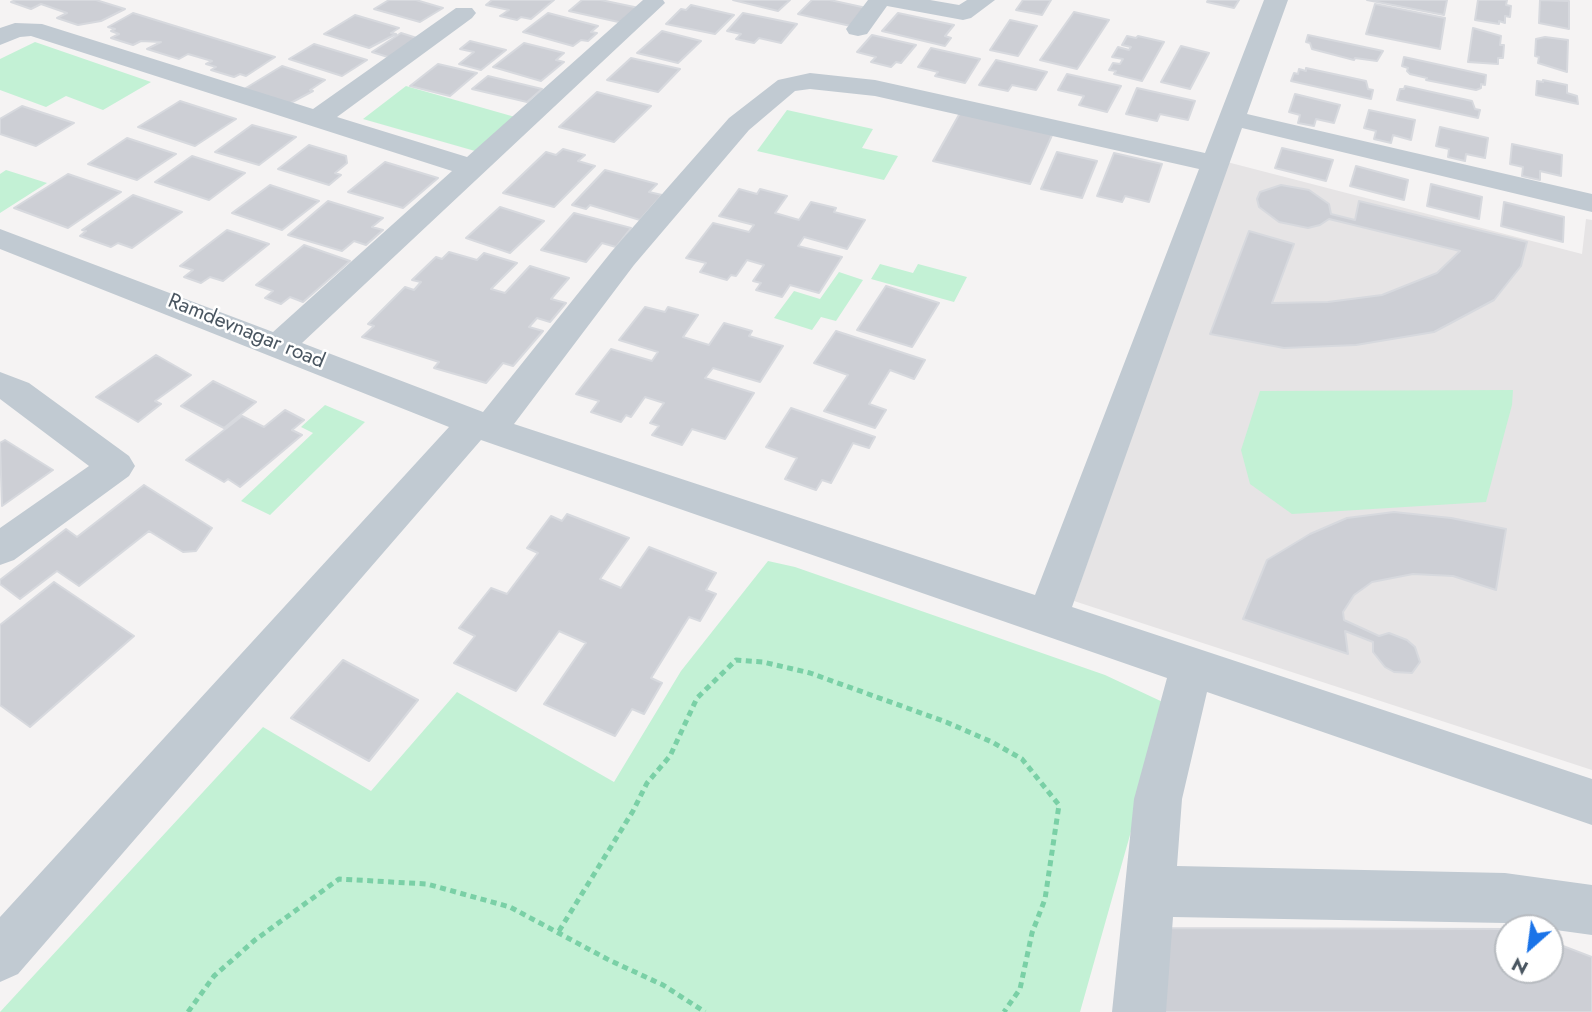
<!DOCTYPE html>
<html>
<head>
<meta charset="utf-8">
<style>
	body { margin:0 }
	#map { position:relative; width:1592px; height:1012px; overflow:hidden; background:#f5f3f3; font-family:Jost,sans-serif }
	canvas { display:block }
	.north { position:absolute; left:1494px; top:914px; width:70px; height:70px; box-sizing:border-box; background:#fff; border:2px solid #b7bbc0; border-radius:50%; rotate:208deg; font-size:19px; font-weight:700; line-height:28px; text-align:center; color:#4a5661 }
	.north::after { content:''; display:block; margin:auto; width:24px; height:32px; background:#1a73e8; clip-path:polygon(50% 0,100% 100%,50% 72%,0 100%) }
</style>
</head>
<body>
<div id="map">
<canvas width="1592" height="1012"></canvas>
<div class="north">N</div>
</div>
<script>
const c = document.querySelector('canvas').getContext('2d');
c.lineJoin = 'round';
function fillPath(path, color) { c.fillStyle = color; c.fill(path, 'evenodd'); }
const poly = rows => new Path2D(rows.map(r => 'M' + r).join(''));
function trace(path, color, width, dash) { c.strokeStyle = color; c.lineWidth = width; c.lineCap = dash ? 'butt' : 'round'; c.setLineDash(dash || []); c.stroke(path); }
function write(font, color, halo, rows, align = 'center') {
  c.font = font + ' Jost,sans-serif'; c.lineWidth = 5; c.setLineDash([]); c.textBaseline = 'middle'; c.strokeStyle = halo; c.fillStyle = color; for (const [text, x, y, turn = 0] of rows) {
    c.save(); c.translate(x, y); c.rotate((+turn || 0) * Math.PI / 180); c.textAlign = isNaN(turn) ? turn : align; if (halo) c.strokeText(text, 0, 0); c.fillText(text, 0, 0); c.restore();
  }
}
const education = poly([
	[1227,162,1582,254,1586,219,1592,220,1592,770,1074,601]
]);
const green = poly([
	[35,42,151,82,103,110,66,96,46,107,0,90,0,59],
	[406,86,515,117,475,151,363,119],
	[787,110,873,129,862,148,898,156,884,180,757,151],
	[6,170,47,183,0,213,0,174],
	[880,264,913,273,918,264,967,277,954,302,871,279],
	[839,272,863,280,836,321,821,317,812,330,774,318,794,291,820,299],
	[1513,390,1512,405,1486,502,1292,514,1250,484,1241,450,1260,391],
	[325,405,365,422,270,515,241,501,313,433,301,427],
	[768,561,795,567,1105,675,1167,704,1080,1012,0,1012,263,727,371,791,457,692,614,782,681,671]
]);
const building = poly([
	[16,0,96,0,125,9,101,21,78,25,57,18,67,13,41,4,31,9,11,2,16,0],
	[389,0,416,0,443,8,420,22,374,9,389,0],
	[492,0,554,0,531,19,521,17,517,20,500,16,509,10,486,5,492,0],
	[582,0,601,0,639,8,623,23,569,11,582,0],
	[733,0,790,0,778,11,733,0],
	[812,0,830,0,871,9,855,27,798,14,812,0],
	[1023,0,1051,0,1042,15,1016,10,1023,0],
	[1208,0,1239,0,1234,8,1207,2,1208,0],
	[1367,0,1447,0,1444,15,1367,0],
	[1478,0,1507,0,1506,5,1511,6,1510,17,1505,16,1505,23,1499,21,1499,24,1475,20,1478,0],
	[1540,0,1569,1,1569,29,1539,23,1540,0],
	[1375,4,1445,18,1440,49,1366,34,1375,4],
	[691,5,734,15,715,34,666,24,681,9,686,10,691,5],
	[1074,12,1109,20,1077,69,1040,60,1074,12],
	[133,13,275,57,246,76,240,74,234,77,211,70,216,67,206,64,212,61,188,54,179,59,147,49,161,42,141,41,133,45,111,38,119,34,111,31,115,29,108,27,133,13],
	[548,13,598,26,591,32,597,33,588,41,581,40,573,46,523,32,548,13],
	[743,13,797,24,781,43,759,38,754,43,736,39,741,34,727,31,743,13],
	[898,13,954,25,945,36,951,38,945,46,882,31,898,13],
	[355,15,399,28,391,33,396,34,369,48,324,34,355,15],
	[1010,20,1037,26,1018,56,990,50,1010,20],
	[1473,28,1501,36,1500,45,1504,45,1503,58,1498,58,1498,64,1468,62,1473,28],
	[662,31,701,41,678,63,637,53,662,31],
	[401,33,420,39,391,58,372,52,401,33],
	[872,35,916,45,901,63,896,62,891,67,871,62,876,57,857,52,872,35],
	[1308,35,1383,51,1377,61,1355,58,1354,60,1312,49,1310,43,1306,42,1308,35],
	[1127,36,1136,38,1138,36,1164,42,1142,81,1114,74,1116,71,1109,70,1113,63,1120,64,1123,59,1112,57,1118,47,1129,50,1131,47,1122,45,1127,36],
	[1545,37,1568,40,1567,72,1538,63,1539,57,1535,56,1536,39,1545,37],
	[470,41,506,50,481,70,459,64,474,52,460,49,470,41],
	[524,43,564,53,556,60,564,62,541,81,493,67,524,43],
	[314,44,367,60,342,76,289,59,314,44],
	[1181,46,1209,53,1190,89,1161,82,1181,46],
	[931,48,980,59,965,83,935,76,938,72,918,67,931,48],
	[1404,57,1486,75,1485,85,1481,84,1481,88,1476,90,1426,80,1427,78,1410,74,1407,71,1408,68,1402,66,1404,57],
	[631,58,680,69,658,92,607,80,631,58],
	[996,60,1047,72,1036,90,1012,85,1008,91,979,85,996,60],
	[438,64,477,73,450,96,410,86,438,64],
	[282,66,325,80,310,90,313,91,285,106,241,91,282,66],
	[1306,68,1366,81,1368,89,1373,90,1371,99,1291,81,1294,73,1298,74,1299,69,1306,71,1306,68],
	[1067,74,1121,86,1107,112,1079,105,1084,96,1058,90,1067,74],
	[488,76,542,89,527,102,472,89,488,76],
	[1543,80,1567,85,1567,93,1577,96,1578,104,1536,95,1537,81,1543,82,1543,80],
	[1405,86,1472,101,1475,109,1480,110,1478,118,1397,100,1400,89,1404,89,1405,86],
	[1137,88,1195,101,1188,120,1160,114,1157,121,1126,114,1137,88],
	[597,92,651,106,614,142,559,127,597,92],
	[1295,94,1340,105,1334,123,1316,119,1314,126,1298,123,1300,115,1289,112,1295,94],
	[180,101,236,119,195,146,138,127,180,101],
	[22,106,74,123,36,146,0,134,0,119,22,106],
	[1369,110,1415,120,1411,140,1393,135,1391,143,1374,139,1376,131,1364,128,1369,110],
	[960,113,1053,133,1030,184,933,161,960,113],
	[252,125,296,137,259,165,215,152,252,125],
	[1440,127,1488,138,1485,158,1466,154,1465,161,1448,157,1449,149,1436,146,1440,127],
	[127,138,176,154,137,180,88,164,127,138],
	[1512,144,1562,155,1561,176,1540,171,1540,180,1522,176,1523,167,1510,164,1512,144],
	[309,145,346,156,347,163,335,173,341,175,329,185,278,169,309,145],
	[1282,148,1333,160,1326,181,1275,168,1282,148],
	[563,149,585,155,578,161,595,166,554,207,503,193,546,152,556,155,563,149],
	[1057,152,1097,161,1082,198,1041,189,1057,152],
	[1114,153,1162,164,1149,202,1125,196,1122,202,1097,196,1114,153],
	[192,156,245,173,209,200,155,182,192,156],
	[385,162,438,178,403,208,348,192,385,162],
	[1356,166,1408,180,1404,200,1350,186,1356,166],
	[605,170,657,184,649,192,662,195,640,220,590,205,586,209,572,205,605,170],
	[68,174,121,192,68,228,14,208,68,174],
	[1431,184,1482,197,1479,219,1427,206,1431,184],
	[270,185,319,201,282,230,232,213,270,185],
	[1281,185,1309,190,1329,204,1331,214,1355,220,1359,201,1527,242,1521,266,1494,300,1434,332,1356,345,1284,348,1210,334,1249,231,1294,244,1272,303,1328,302,1382,295,1437,273,1460,251,1329,219,1320,225,1308,228,1279,222,1259,207,1257,199,1260,192,1281,185],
	[739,189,757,194,760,189,787,196,775,213,799,220,811,202,836,208,834,212,865,220,847,249,804,237,798,246,842,257,819,293,790,285,782,297,756,290,761,283,753,281,764,265,747,260,736,276,731,275,727,280,700,272,706,263,686,258,713,223,749,232,754,225,719,216,739,189],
	[133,195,182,212,132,248,118,243,111,247,80,236,86,231,82,230,133,195],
	[328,201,383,218,372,227,383,230,366,245,354,241,342,251,288,235,328,201],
	[1504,202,1564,217,1563,242,1501,226,1504,202],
	[500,207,544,221,510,253,466,238,500,207],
	[574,213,631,228,616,247,602,243,586,262,541,250,574,213],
	[227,230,269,244,223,281,210,277,201,283,184,277,193,270,180,266,227,230],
	[304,245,350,261,303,302,290,297,281,304,265,298,273,291,256,285,304,245],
	[449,252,477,260,484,253,517,263,491,289,505,293,530,266,569,278,551,299,566,303,550,322,537,318,529,327,543,331,513,366,503,363,486,383,434,368,439,362,362,337,374,326,368,324,405,287,414,290,421,282,412,280,436,257,442,259,449,252],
	[886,286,939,303,912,347,857,330,886,286],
	[645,307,665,312,668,307,698,315,683,337,709,345,724,323,752,331,749,336,783,346,760,382,713,368,705,378,754,393,725,439,692,429,682,445,652,435,659,426,650,423,664,403,645,397,631,417,626,415,621,422,591,412,599,401,576,394,611,349,652,361,658,352,619,340,645,307],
	[836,331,925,360,914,379,890,370,869,404,886,410,875,428,824,411,848,375,814,363,836,331],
	[156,355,191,375,155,401,161,404,138,422,96,397,156,355],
	[213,381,256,402,224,428,181,406,213,381],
	[791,408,875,437,869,448,853,443,831,483,822,480,816,490,785,479,797,458,766,447,791,408],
	[285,410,304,420,292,430,302,435,240,487,228,479,224,482,186,460,242,416,264,427,285,410],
	[5,440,53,470,2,506,0,443,5,440],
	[144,485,212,528,196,551,183,552,149,531,79,586,57,571,20,599,0,584,0,580,66,529,77,537,144,485],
	[1394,512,1451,518,1506,529,1496,590,1453,576,1413,574,1372,582,1354,595,1343,612,1344,620,1379,636,1389,633,1407,640,1415,647,1420,662,1412,673,1394,672,1385,667,1373,652,1373,642,1345,631,1348,654,1243,619,1267,560,1310,534,1347,518,1394,512],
	[567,514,629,538,600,579,621,588,649,547,716,573,706,590,716,594,700,621,689,617,651,678,662,683,644,714,632,709,615,736,544,704,586,643,559,631,516,691,454,663,475,636,459,628,491,588,507,594,538,553,527,548,551,516,562,521,567,514],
	[54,582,134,636,30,727,0,705,0,625,54,582],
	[343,660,418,700,369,761,291,718,343,660],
	[1155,928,1508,929,1508,970,1550,970,1550,941,1592,957,1592,1012,1164,1012,1155,928]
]);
const path = poly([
	[559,931,633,811,647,783,670,756,697,698,736,660,763,662,810,673,946,722,992,742,1022,759,1059,805,1045,899,1032,933,1020,989,1004,1012],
	[188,1012,214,976,255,940,339,879,427,884,510,907,609,960,663,985,705,1012]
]);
const minor = poly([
	[643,0,663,0,665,3,302,343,483,412,612,251,729,118,778,80,810,73,875,80,1205,153,1264,0,1288,0,1247,114,1592,194,1592,212,1242,128,1072,607,1592,779,1592,825,1207,692,1182,799,1177,866,1505,873,1592,885,1592,935,1505,923,1173,917,1166,1012,1112,1012,1134,799,1167,678,481,440,18,974,0,982,0,917,449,427,0,249,0,229,273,332,452,171,31,36,20,37,0,45,0,28,15,23,42,24,313,109,456,8,472,8,476,13,472,18,337,117,467,157,643,0],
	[810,89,875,96,1199,169,1035,595,514,424,634,265,749,130,795,91,810,89],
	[868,0,930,0,959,5,967,0,995,0,971,18,963,20,887,6,867,34,858,36,849,34,846,29,868,0],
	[0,372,29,383,129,456,135,466,129,476,14,560,0,565,0,528,89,466,0,399,0,372]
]);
const streetNames = [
	["Ramdevnagar road",246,332,22]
];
fillPath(education, '#e6e4e5');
fillPath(green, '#c3f1d5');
fillPath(building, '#cdcfd5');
trace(building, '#d7d9de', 2);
trace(path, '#7ad0a6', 5, [6, 4.5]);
fillPath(minor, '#c1cad2');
write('21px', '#4a5661', '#fff', streetNames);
</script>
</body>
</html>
